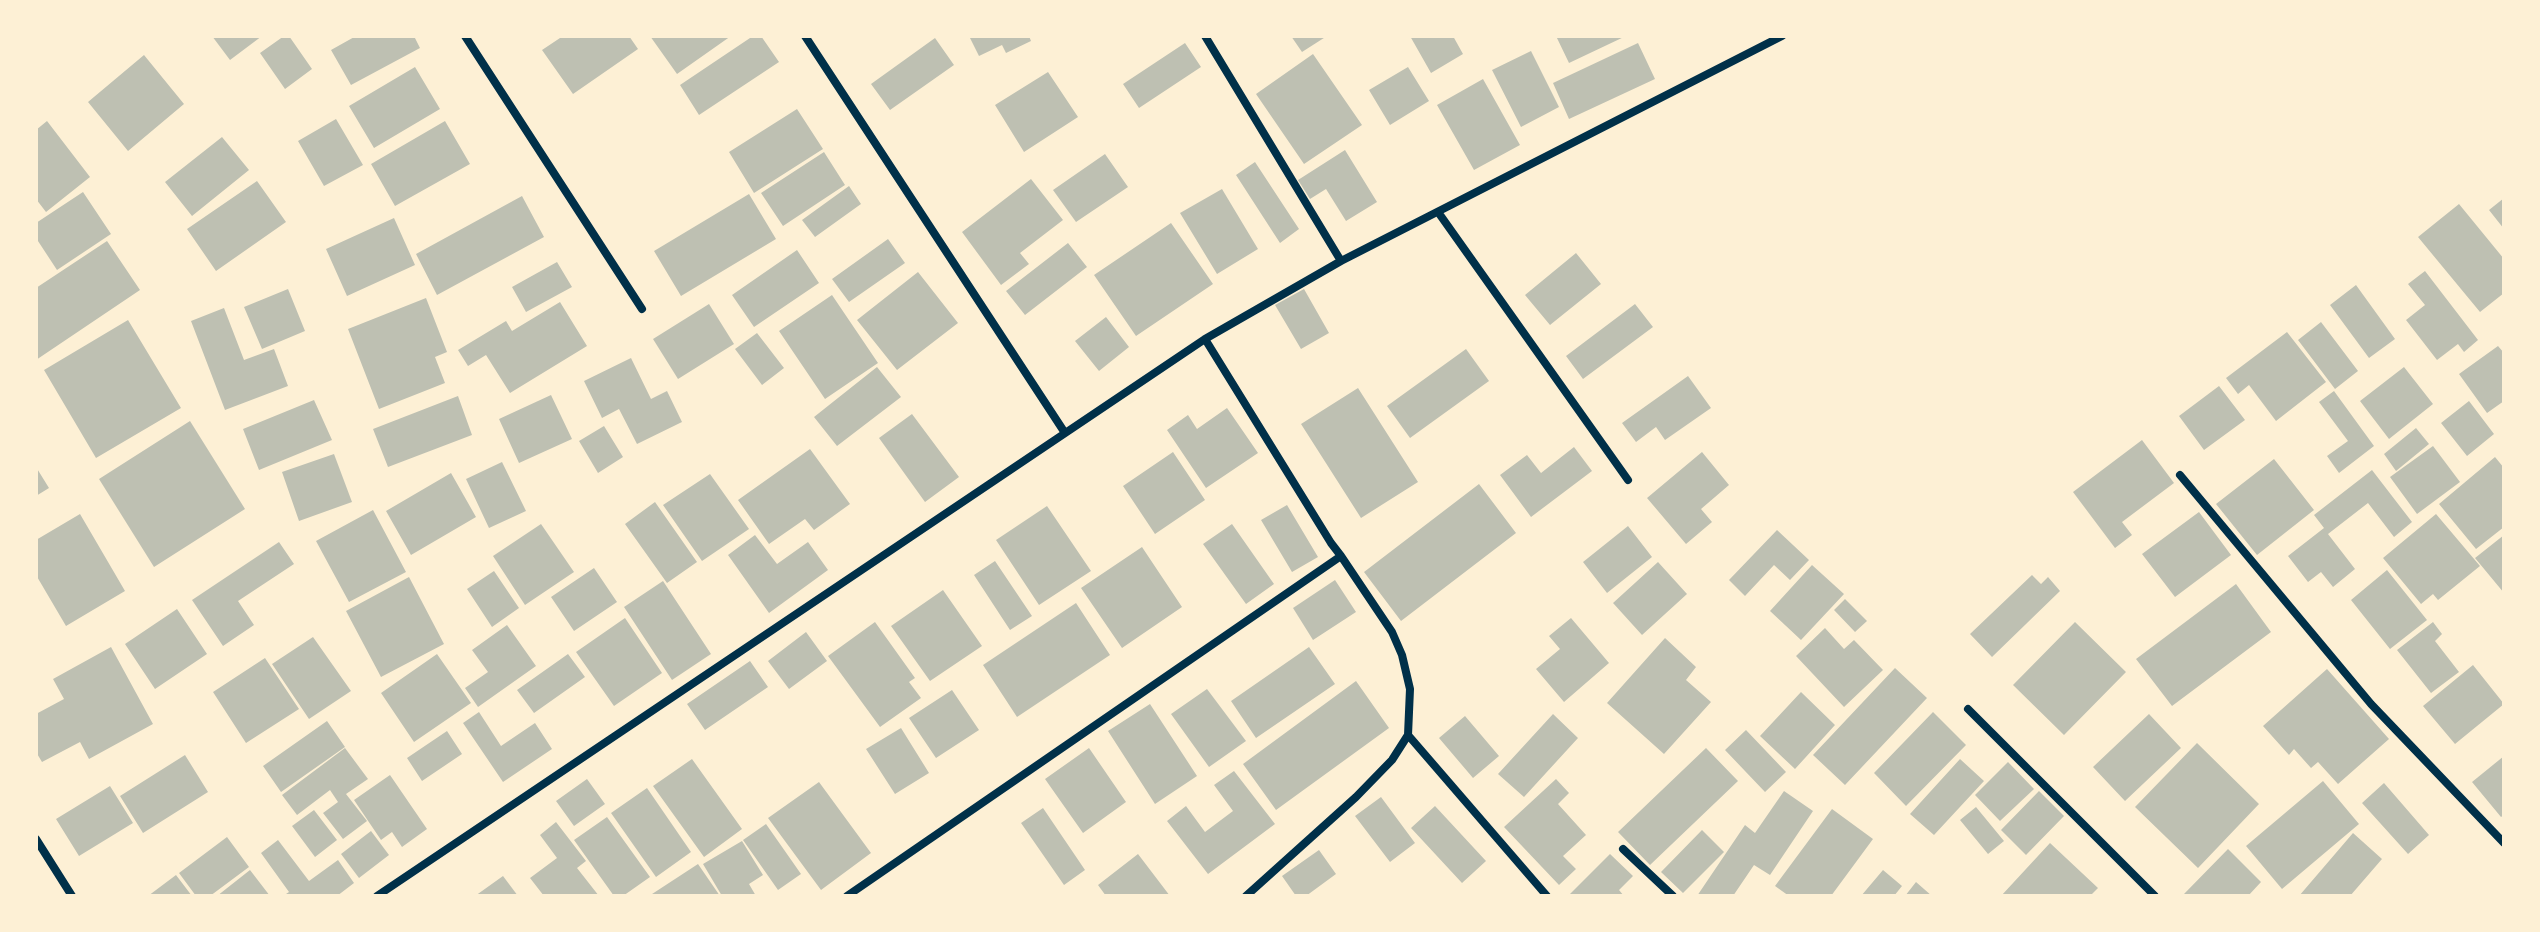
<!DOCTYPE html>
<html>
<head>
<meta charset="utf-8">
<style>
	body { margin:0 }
	#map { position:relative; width:2540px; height:932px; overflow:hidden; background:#fdf0d5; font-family:"Fira Sans",sans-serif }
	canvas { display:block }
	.frame { position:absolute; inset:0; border:38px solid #fdf0d5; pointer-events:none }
</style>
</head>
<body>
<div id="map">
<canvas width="2540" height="932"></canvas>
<div class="frame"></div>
</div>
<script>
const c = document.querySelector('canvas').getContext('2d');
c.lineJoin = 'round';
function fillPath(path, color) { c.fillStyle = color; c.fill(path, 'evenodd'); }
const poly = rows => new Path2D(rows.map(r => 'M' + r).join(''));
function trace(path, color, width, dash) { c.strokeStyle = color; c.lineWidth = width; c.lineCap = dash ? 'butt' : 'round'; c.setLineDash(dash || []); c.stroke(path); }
const building = poly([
	[212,36,262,36,230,60],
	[284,36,289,36,312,69,285,89,260,53],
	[356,36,414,36,420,48,351,85,331,50],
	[563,36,629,36,638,49,573,94,542,50],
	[650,36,731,36,677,74],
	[753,36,761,36,779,62,699,115,680,85],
	[969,36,1029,36,1031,41,1006,53,1002,45,979,56],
	[1291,36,1327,36,1302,52],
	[1410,36,1453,36,1463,54,1431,73],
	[1556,36,1626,36,1569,63],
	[935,38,954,65,890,110,871,84],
	[1185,43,1201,67,1139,108,1123,84],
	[1638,43,1655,79,1569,119,1553,83],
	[1531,51,1559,107,1521,127,1492,70],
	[1313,54,1362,125,1304,164,1256,94],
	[144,55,184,104,128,151,88,102],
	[415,67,440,109,374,148,349,106],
	[1408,67,1429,101,1390,125,1369,90],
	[1048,72,1078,117,1024,152,995,105],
	[1483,79,1520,145,1474,170,1437,105],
	[797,109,823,149,754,193,729,152],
	[336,119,363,165,324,186,298,141],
	[47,121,90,177,46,212,36,199,36,130],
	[445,121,470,164,395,206,371,164],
	[222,137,249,170,192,216,165,182],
	[1345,150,1377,202,1346,221,1326,189,1310,199,1298,180],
	[824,152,845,185,783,226,761,193],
	[1105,154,1128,187,1076,222,1053,190],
	[1255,162,1299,229,1280,243,1236,175],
	[1031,179,1063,220,1020,253,1029,264,1001,285,962,232],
	[257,181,286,222,216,271,187,229],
	[849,186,861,204,815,237,802,220],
	[1222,189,1258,249,1217,274,1180,213],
	[83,192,111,234,57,270,36,238,36,223],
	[749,194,776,239,681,296,654,251],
	[522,196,544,237,437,295,416,254],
	[2504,198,2504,229,2489,210],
	[2459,204,2504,259,2504,293,2480,312,2418,237],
	[394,218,415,265,347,296,326,249],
	[1171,223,1213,284,1136,336,1094,275],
	[888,239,905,263,849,302,832,279],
	[107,241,140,290,36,360,36,288],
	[1068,243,1087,267,1025,315,1006,291],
	[797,250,819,283,754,327,732,295],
	[1576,253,1601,284,1550,325,1525,295],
	[557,262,572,287,526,312,512,287],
	[2425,271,2478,340,2464,352,2458,344,2437,360,2406,320,2425,305,2408,284],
	[918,272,958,323,897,370,857,320],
	[2356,285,2395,339,2369,358,2330,305],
	[288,289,305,331,262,349,244,307],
	[1304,289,1329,333,1301,349,1275,305],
	[832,295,878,363,825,399,779,331],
	[426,298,447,352,435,357,445,383,379,409,348,329],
	[560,302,587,346,510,393,486,355,468,366,458,350,506,321,512,331],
	[709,304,734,344,678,379,653,339],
	[1635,304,1653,327,1583,379,1566,356],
	[224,308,244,360,274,349,288,386,225,410,191,321],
	[1106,317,1129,347,1099,371,1075,341],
	[128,320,181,408,96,458,44,370],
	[2321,322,2358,371,2335,389,2298,340],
	[2287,332,2326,382,2276,421,2249,385,2238,394,2226,378],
	[757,333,784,368,762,385,735,349],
	[2498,346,2504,353,2504,401,2487,413,2459,374],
	[1466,349,1489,381,1410,438,1387,406],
	[631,358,651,399,667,391,682,422,637,444,619,409,602,418,584,381],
	[877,367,901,397,837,446,814,417],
	[2404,367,2433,404,2389,439,2360,401],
	[1688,376,1711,408,1665,440,1656,427,1636,442,1622,423],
	[2219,386,2245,420,2204,450,2179,416],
	[1358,388,1418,482,1361,518,1301,424],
	[2334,391,2374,446,2339,473,2327,456,2348,441,2319,402],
	[551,395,572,439,519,463,499,419],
	[458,396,472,435,388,467,373,429],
	[314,400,332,440,259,470,243,429],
	[2469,401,2494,434,2467,456,2441,423],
	[1227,408,1258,453,1206,488,1167,430,1188,415,1197,429],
	[912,414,959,477,925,502,879,438],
	[190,421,245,509,154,567,99,479],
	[604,426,623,457,598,473,579,441],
	[2416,428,2429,444,2396,471,2384,454],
	[2142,440,2174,483,2122,522,2132,535,2115,548,2073,492],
	[2433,446,2460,482,2417,514,2390,477],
	[1574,447,1592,471,1531,517,1500,475,1527,455,1541,473],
	[810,449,850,504,814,530,805,519,769,544,738,500],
	[1173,452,1205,500,1155,534,1123,486],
	[1702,452,1729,485,1701,509,1712,522,1686,544,1647,498],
	[334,454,352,502,299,521,282,472],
	[2495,457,2504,468,2504,527,2476,549,2439,504],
	[2274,459,2314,510,2257,555,2216,504],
	[502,462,526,511,489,528,466,479],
	[36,467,49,488,36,496],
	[2372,470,2412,522,2394,537,2368,503,2328,534,2355,569,2333,587,2321,572,2308,582,2288,556,2324,528,2314,515],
	[451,473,476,517,411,555,386,511],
	[710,474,749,529,702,561,663,505],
	[1479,484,1516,533,1401,621,1364,572],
	[655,502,697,562,667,583,625,524],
	[1287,505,1318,557,1292,572,1261,520],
	[1047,506,1091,571,1039,605,996,540],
	[373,510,406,572,349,602,316,541],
	[2199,512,2231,555,2175,597,2142,554],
	[80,514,125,591,66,626,36,575,36,540],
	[2436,514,2480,566,2438,600,2433,594,2421,604,2383,558],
	[541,524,574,572,525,605,493,556],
	[1232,524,1274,584,1246,604,1203,544],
	[1628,526,1652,557,1607,593,1583,562],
	[1777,530,1809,560,1790,580,1774,565,1745,596,1729,580],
	[755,535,777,564,808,542,828,570,769,613,728,555],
	[2504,535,2504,593,2475,558],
	[279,542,294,564,238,601,254,625,223,646,192,600],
	[1142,547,1182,607,1122,648,1081,588],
	[995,561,1032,616,1010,630,974,575],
	[1658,562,1687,594,1642,635,1613,603],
	[1812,565,1844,594,1801,640,1770,611],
	[594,568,617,602,574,631,551,597],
	[2387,570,2427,620,2390,649,2351,600],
	[494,571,519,608,492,627,467,589],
	[2032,575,2041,584,2048,577,2060,591,1992,657,1970,634],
	[409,577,444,644,381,677,346,611],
	[1335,580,1356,612,1313,640,1293,608],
	[663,581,711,654,672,680,624,607],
	[2236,584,2271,632,2172,706,2136,659],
	[943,590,982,646,930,681,891,626],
	[1845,599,1867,621,1855,632,1834,610],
	[1076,603,1110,655,1017,717,983,665],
	[177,609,207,654,155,689,125,644],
	[625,618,662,673,614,706,576,652],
	[1571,618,1609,663,1564,702,1536,669,1560,649,1549,636],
	[875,622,915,678,909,682,921,698,880,727,828,656],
	[2075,622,2126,672,2064,735,2013,685],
	[2433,622,2442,634,2435,641,2459,672,2431,693,2397,650],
	[507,625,536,666,478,707,465,688,488,672,472,650],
	[1825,628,1844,649,1854,640,1883,670,1844,707,1796,656],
	[806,632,827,661,789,689,768,661],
	[313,637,351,691,309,719,272,664],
	[1665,638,1696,667,1686,680,1711,702,1664,754,1607,703],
	[111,647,153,724,89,759,80,742,42,762,36,752,36,714,64,699,53,679],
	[1309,647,1335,684,1256,738,1231,701],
	[437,654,471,703,414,742,381,693],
	[568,654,585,677,534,713,517,690],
	[265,658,299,709,246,743,213,692],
	[750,661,768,687,705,730,687,704],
	[2473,665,2504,704,2455,744,2423,706],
	[1895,668,1927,698,1845,785,1813,755],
	[2327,669,2389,739,2338,784,2318,762,2311,768,2294,749,2289,755,2263,726],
	[1356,681,1389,728,1276,810,1243,764],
	[1207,689,1246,741,1209,767,1171,714],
	[952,690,979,730,936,758,909,718],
	[1801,692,1835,725,1795,769,1760,736],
	[1150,704,1197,776,1155,804,1108,731],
	[479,712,501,746,535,723,552,749,503,782,463,723],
	[1933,712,1966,745,1906,806,1874,773],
	[1553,714,1578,738,1524,797,1498,774],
	[2149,714,2181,748,2125,801,2093,767],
	[1465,716,1499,756,1473,778,1439,738],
	[327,721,345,747,281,792,263,766],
	[901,728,929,773,895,794,866,749],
	[1746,730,1786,772,1765,792,1725,750],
	[447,731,462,754,422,781,407,758],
	[2197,743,2259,804,2198,868,2135,807],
	[345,748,368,779,346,794,367,821,343,839,323,813,338,802,330,790,297,815,282,795],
	[1089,748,1126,802,1083,833,1045,779],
	[1706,748,1738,781,1650,865,1618,832],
	[185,755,208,792,143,833,120,796],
	[2504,756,2504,815,2501,817,2472,782],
	[692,759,742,829,704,857,653,786],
	[1960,759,1984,781,1934,835,1910,814],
	[2008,762,2034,789,2000,821,1975,795],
	[1234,771,1275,824,1208,874,1167,821,1186,806,1205,832,1233,811,1214,785],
	[390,775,427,829,402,847,392,832,381,840,354,800],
	[587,779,605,804,574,826,556,801],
	[1556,779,1569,793,1558,804,1586,835,1563,856,1576,869,1559,885,1504,827],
	[2323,781,2359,824,2282,889,2246,846],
	[819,782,871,853,821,890,768,818],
	[2384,783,2429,835,2408,854,2362,803],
	[110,786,133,823,79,856,56,819],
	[647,788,691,852,656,877,611,813],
	[1784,791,1813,811,1770,875,1754,865,1733,896,1697,896,1745,825,1755,833],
	[2039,791,2064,816,2026,855,2001,830],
	[1381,797,1415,843,1390,862,1355,816],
	[1435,806,1486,861,1462,883,1411,828],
	[1976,807,2004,841,1988,854,1960,820],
	[1043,808,1085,870,1064,885,1021,823],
	[1832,809,1873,839,1831,896,1789,896,1775,886],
	[314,810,337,840,315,857,292,826],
	[607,817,650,877,623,896,614,896,574,840],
	[556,822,586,861,577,868,599,896,544,896,530,878,557,858,540,835],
	[766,824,801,874,778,890,743,840],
	[1702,830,1724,852,1683,893,1661,872],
	[371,831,389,855,359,878,341,854],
	[2353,833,2382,859,2350,896,2299,896],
	[227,837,249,867,210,896,196,896,179,873],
	[278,840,309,881,338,860,354,883,337,896,283,896,289,892,261,853],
	[742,841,763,875,749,884,756,896,722,896,703,864],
	[2050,843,2098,888,2090,896,2001,896],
	[2228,849,2261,882,2248,896,2186,896,2184,894],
	[1319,850,1336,874,1306,896,1296,896,1282,876],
	[1138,854,1170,896,1106,896,1098,885],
	[1610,854,1633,876,1619,890,1624,896,1568,896],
	[698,864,720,896,649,896],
	[250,870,270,896,217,896],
	[1883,870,1902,886,1894,896,1861,896],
	[176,875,192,896,148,896],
	[503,876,518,896,475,896],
	[1916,882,1932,896,1905,896]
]);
const minor = poly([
	[465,36,642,309],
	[805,36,1065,433],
	[1205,36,1341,261],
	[1438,212,1628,480],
	[2180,475,2371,704,2504,843],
	[1968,709,2155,896],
	[1408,735,1547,896],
	[36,839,72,896],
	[1623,849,1673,896],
	[377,896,1205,339,1341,261,1782,36],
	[847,896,1341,556,1331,543,1205,339],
	[1246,896,1356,797,1392,760,1408,735,1410,689,1402,655,1392,632,1341,556]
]);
fillPath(building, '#bec0b2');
trace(minor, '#003049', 8);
</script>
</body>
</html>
